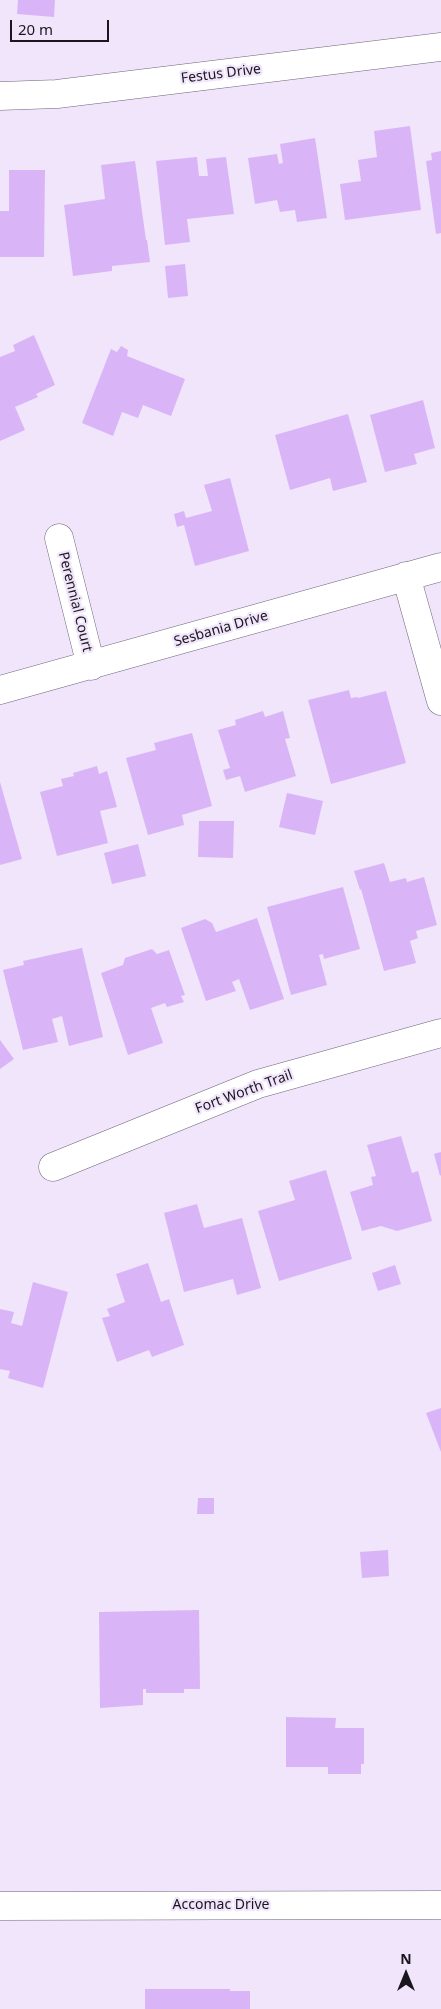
<!DOCTYPE html>
<html>
<head>
<meta charset="utf-8">
<style>
	body { margin:0 }
	#map { position:relative; width:441px; height:2009px; overflow:hidden; background:#f0e5fa; font-family:"Noto Sans",sans-serif }
	canvas { display:block }
	.north { position:absolute; left:381px; top:1949px; width:50px; height:50px; -webkit-text-stroke:4px #f0e5fa; paint-order:stroke; rotate:0deg; font-size:14px; font-weight:700; line-height:20px; text-align:center; color:#1a161e }
	.north::after { content:''; display:block; margin:auto; width:18px; height:22px; background:#1a161e; clip-path:polygon(50% 0,100% 100%,50% 72%,0 100%) }
	.scale { position:absolute; left:10px; top:20px; width:99px; height:22px; box-sizing:border-box; border:2px solid #1a161e; border-top:0; padding-left:6px; font-size:15px; line-height:18px; white-space:nowrap; color:#1a161e; -webkit-text-stroke:4px #f0e5fa; paint-order:stroke }
</style>
</head>
<body>
<div id="map">
<canvas width="441" height="2009"></canvas>
<div class="north">N</div>
<div class="scale">20 m</div>
</div>
<script>
const c = document.querySelector('canvas').getContext('2d');
c.lineJoin = 'round';
function fillPath(path, color) { c.fillStyle = color; c.fill(path, 'evenodd'); }
const poly = rows => new Path2D(rows.map(r => 'M' + r).join(''));
function trace(path, color, width, dash) { c.strokeStyle = color; c.lineWidth = width; c.lineCap = dash ? 'butt' : 'round'; c.setLineDash(dash || []); c.stroke(path); }
function write(font, color, halo, rows, align = 'center') {
  c.font = font + ' "Noto Sans",sans-serif'; c.lineWidth = 4.5; c.setLineDash([]); c.textBaseline = 'middle'; c.strokeStyle = halo; c.fillStyle = color; for (const [text, x, y, turn = 0] of rows) {
    c.save(); c.translate(x, y); c.rotate((+turn || 0) * Math.PI / 180); c.textAlign = isNaN(turn) ? turn : align; if (halo) c.strokeText(text, 0, 0); c.fillText(text, 0, 0); c.restore();
  }
}
const building = poly([
	[18,0,55,0,54,17,17,14],
	[410,126,421,210,345,220,340,184,361,181,358,160,377,157,374,131],
	[315,138,327,218,297,222,295,210,280,212,277,200,255,204,248,158,277,154,279,164,283,163,280,144],
	[441,151,441,233,436,234,426,161,432,160,431,153],
	[197,157,199,176,208,176,206,159,226,157,234,214,187,219,190,242,165,245,156,161],
	[135,161,146,240,147,240,150,262,112,266,112,271,73,276,64,205,105,199,101,165],
	[9,170,45,170,44,257,0,257,0,211,9,211],
	[185,264,188,296,168,298,165,266],
	[34,335,55,385,36,394,38,397,15,407,25,430,0,441,0,357,15,351,13,345],
	[121,346,128,350,127,356,185,379,171,416,143,405,138,418,122,412,113,436,82,423,111,349,117,352],
	[423,400,435,448,414,454,417,464,385,472,370,415],
	[348,414,367,482,333,491,330,478,290,490,275,435],
	[230,478,249,551,195,566,184,525,177,527,174,514,184,511,186,518,212,511,204,485],
	[349,690,351,698,358,697,358,698,386,691,406,763,331,784,308,700],
	[263,711,265,717,283,711,290,738,285,739,296,776,245,792,240,776,226,780,223,770,230,768,218,730,236,725,235,720],
	[192,733,212,806,182,815,184,825,148,835,126,758,156,750,154,743],
	[97,766,99,774,107,771,117,807,100,811,108,843,57,856,40,792,63,786,61,779,74,776,73,773],
	[0,782,22,859,0,865],
	[287,793,323,801,315,835,279,827],
	[199,821,234,821,233,858,198,857],
	[138,844,146,876,112,884,104,853],
	[384,863,390,882,406,878,407,882,424,877,437,925,416,931,418,938,410,941,416,963,384,971,361,889,360,890,354,871],
	[343,887,360,949,324,959,323,954,319,955,327,985,291,995,267,907],
	[257,918,284,999,250,1010,239,979,232,982,236,991,206,1001,181,928,205,919,212,923,216,932],
	[82,948,103,1037,69,1046,62,1016,52,1019,58,1042,23,1050,3,970,24,965,23,961],
	[152,949,157,954,169,950,185,995,181,996,184,1002,167,1007,165,1003,151,1008,163,1043,128,1055,101,973,123,965,125,958],
	[0,1040,14,1059,0,1069],
	[401,1136,412,1173,418,1171,432,1221,397,1231,381,1226,362,1231,350,1192,373,1185,371,1177,376,1176,367,1145],
	[441,1152,441,1175,440,1176,434,1154],
	[326,1170,352,1259,279,1281,258,1211,295,1200,289,1181],
	[197,1204,204,1228,242,1218,261,1288,237,1295,233,1279,184,1292,164,1213],
	[148,1263,161,1302,169,1299,184,1345,152,1357,149,1350,117,1362,102,1318,110,1316,107,1309,125,1302,116,1274],
	[395,1265,401,1284,378,1291,372,1273],
	[33,1282,68,1292,43,1388,8,1378,10,1371,0,1369,0,1309,14,1312,11,1323,22,1326],
	[441,1408,441,1452,426,1413],
	[198,1498,214,1498,214,1514,197,1514],
	[388,1550,389,1576,362,1578,360,1552],
	[199,1610,200,1689,184,1689,184,1693,146,1693,146,1689,143,1689,143,1705,100,1708,99,1612],
	[286,1717,336,1718,335,1728,364,1728,364,1764,361,1764,361,1774,328,1774,328,1767,286,1767],
	[145,1989,230,1989,230,1991,250,1991,250,2009,145,2009]
]);
const street = poly([
	[0,96,57,94,441,47],
	[59,538,91,666],
	[406,576,441,701],
	[0,690,441,567],
	[53,1167,258,1084,441,1033],
	[0,1906,441,1905]
]);
const streetNames = [
	["Festus Drive",221,74,-7],
	["Perennial Court",75,602,76],
	["Sesbania Drive",221,629,-16],
	["Fort Worth Trail",244,1092,-20],
	["Accomac Drive",221,1905]
];
fillPath(building, '#d9b5f8');
trace(street, '#6e6477', 29);
trace(street, '#fff', 28);
write('14px', '#1a161e', '#f0e5fa', streetNames);
</script>
</body>
</html>
